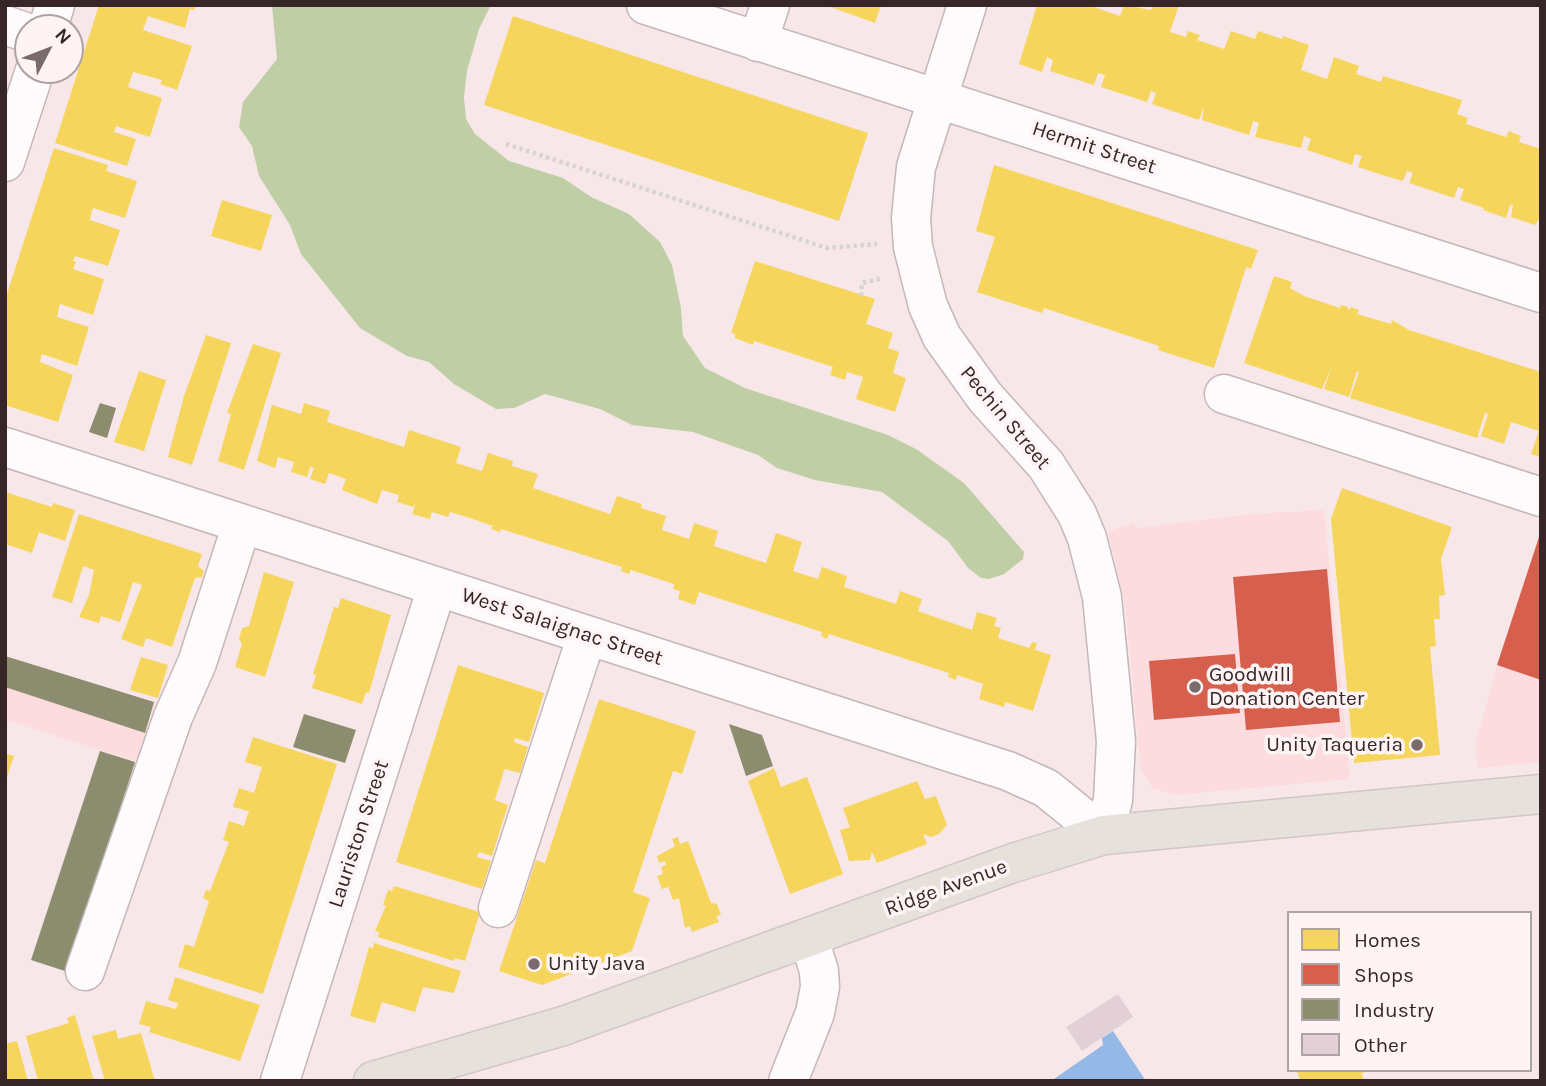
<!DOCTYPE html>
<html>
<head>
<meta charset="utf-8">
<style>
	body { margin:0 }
	#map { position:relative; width:1546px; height:1086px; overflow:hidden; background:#f8e7e9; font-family:Karla,sans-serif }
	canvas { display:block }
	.frame { position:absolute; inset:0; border:7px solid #372628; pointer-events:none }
	.legend { position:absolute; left:1287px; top:911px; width:245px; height:161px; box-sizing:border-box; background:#fef4f5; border:2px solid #aea2a3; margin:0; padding:9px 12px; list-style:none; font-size:21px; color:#372628 }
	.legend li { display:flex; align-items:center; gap:14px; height:35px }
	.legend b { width:35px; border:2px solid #aea2a3 }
	.north { position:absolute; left:14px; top:14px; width:70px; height:70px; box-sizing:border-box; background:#fef4f5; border:2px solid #aea2a3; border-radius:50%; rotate:48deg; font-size:19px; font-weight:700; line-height:28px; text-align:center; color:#372628 }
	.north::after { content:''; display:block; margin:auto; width:24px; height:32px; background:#7b6a6c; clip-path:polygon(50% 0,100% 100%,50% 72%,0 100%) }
</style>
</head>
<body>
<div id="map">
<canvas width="1546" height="1086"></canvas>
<div class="frame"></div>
<ul class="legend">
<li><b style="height:19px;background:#f6d55c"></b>Homes</li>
<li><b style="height:19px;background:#d6604d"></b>Shops</li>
<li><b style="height:19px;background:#8c8c6e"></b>Industry</li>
<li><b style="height:19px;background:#e3d0d6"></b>Other</li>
</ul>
<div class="north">N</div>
</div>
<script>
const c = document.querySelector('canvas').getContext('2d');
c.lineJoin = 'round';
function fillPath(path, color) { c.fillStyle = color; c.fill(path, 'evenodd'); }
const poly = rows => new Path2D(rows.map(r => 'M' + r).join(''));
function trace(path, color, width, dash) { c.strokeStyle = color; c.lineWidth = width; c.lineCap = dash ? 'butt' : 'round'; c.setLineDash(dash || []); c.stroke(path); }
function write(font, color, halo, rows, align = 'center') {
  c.font = font + ' Karla,sans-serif'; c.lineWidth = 7; c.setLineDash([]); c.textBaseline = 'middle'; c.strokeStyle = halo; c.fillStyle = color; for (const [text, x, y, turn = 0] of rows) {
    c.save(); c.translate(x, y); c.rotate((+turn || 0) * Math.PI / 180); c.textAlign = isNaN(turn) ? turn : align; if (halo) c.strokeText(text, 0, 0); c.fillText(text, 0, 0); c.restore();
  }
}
const built = poly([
	[1324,510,1350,779,1177,795,1152,788,1142,771,1140,762,1125,604,1108,532,1134,522,1136,528,1252,514],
	[1541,529,1541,762,1478,768,1475,746,1497,665],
	[5,656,156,703,136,761,5,720]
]);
const forest = poly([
	[272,5,491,5,479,29,467,71,464,97,466,119,475,134,509,161,563,178,591,197,629,214,660,242,672,265,681,308,683,336,705,368,745,388,888,435,916,449,964,483,1024,552,1023,559,1004,574,989,579,981,578,968,568,948,541,882,492,815,480,777,468,758,455,693,432,632,425,600,409,545,394,514,408,496,409,454,384,429,362,407,356,360,328,301,254,290,225,259,176,252,146,239,127,243,102,277,59]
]);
const water = poly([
	[1113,1031,1146,1081,1051,1081,1103,1045,1102,1038]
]);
const homes = poly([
	[99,5,196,5,194,10,190,9,185,28,148,16,143,30,192,46,177,90,160,84,162,80,133,72,128,87,162,98,150,137,116,126,114,132,136,139,127,166,55,143],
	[825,5,881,5,875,23],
	[1037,5,1088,5,1120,16,1124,5,1151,10,1153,5,1179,5,1170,32,1186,37,1188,31,1200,35,1197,40,1224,49,1231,31,1255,39,1258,31,1282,39,1283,36,1309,45,1301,70,1327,79,1334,57,1359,66,1356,74,1381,82,1383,76,1462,100,1457,114,1468,118,1466,124,1506,137,1509,131,1521,136,1519,142,1541,149,1541,216,1535,225,1511,217,1513,205,1510,205,1506,218,1483,210,1484,208,1460,200,1464,189,1458,187,1454,198,1409,183,1413,173,1407,171,1403,181,1379,174,1358,167,1362,156,1355,154,1352,165,1307,150,1311,139,1304,136,1301,148,1255,137,1259,123,1253,121,1249,135,1202,120,1204,106,1199,120,1152,104,1156,93,1151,91,1147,102,1101,87,1105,75,1102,74,1098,73,1094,85,1050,71,1053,60,1047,57,1042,72,1019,64],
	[513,16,868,133,839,221,484,105],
	[54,148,108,165,106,171,137,181,125,218,93,208,91,214,90,220,120,230,108,266,75,256,73,261,76,262,73,269,104,279,93,315,60,304,58,312,57,317,89,327,77,366,42,354,40,362,73,375,58,422,5,405,5,300],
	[994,165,1258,250,1251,269,1246,267,1214,368,1158,350,1159,346,1044,308,1042,313,977,292,995,237,976,231],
	[222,200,272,215,261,251,211,236],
	[755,261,875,299,866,324,893,333,888,348,899,352,893,373,906,378,895,412,856,399,863,377,847,372,845,380,830,375,833,367,754,341,753,345,735,338,735,334,731,333],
	[1274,276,1292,282,1290,288,1304,296,1340,308,1341,305,1348,307,1349,311,1351,307,1359,310,1357,314,1391,324,1392,320,1409,330,1541,372,1541,457,1531,454,1539,431,1511,422,1504,444,1481,436,1488,414,1485,413,1477,438,1350,398,1359,372,1357,371,1349,397,1324,389,1332,366,1322,389,1244,363],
	[206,335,231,343,192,465,168,457,184,396],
	[253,344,281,353,244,470,218,461,231,414,227,413],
	[139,371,166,380,144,451,114,442],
	[304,403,330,411,327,422,404,447,409,430,461,447,456,463,482,471,488,453,513,461,512,466,538,474,533,488,610,514,617,496,642,504,641,508,666,516,662,530,689,539,694,523,718,531,714,546,766,563,776,533,802,542,793,571,818,579,822,567,847,576,844,587,896,604,900,591,922,599,918,611,972,630,977,612,997,618,994,626,1001,628,998,638,1029,648,1032,642,1037,643,1035,650,1051,655,1033,711,1005,702,1004,707,979,699,983,684,957,675,956,680,948,677,949,673,829,634,827,639,821,636,822,632,699,592,695,605,678,599,680,591,673,589,674,584,631,570,629,574,621,571,622,567,501,529,500,532,491,529,493,526,467,517,450,512,448,517,432,512,430,519,412,514,416,502,413,507,397,502,399,495,382,490,377,504,342,490,346,479,329,473,325,484,310,479,314,468,310,467,307,477,291,472,294,462,278,457,275,468,257,461,272,405,301,414],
	[1342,488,1452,527,1441,559,1445,595,1439,596,1440,619,1434,619,1436,646,1430,647,1440,755,1354,763,1331,519],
	[5,492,52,507,53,503,75,510,65,541,39,532,32,553,5,544],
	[79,514,202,554,198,566,204,571,202,577,195,578,172,647,146,638,143,647,121,639,142,585,133,582,120,622,101,616,99,623,79,617,89,595,94,570,83,566,72,603,52,597],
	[264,572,294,582,265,677,235,667,242,644,239,639,242,628,249,626],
	[341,598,391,615,369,693,366,692,362,704,312,688,316,675,313,674,334,607,338,608],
	[141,657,168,665,158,698,130,690],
	[458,665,544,693,529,742,515,738,514,742,528,747,520,773,505,769,504,771,495,800,508,805,492,856,479,852,477,857,491,861,482,889,396,862],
	[599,699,696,731,682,774,673,771,633,892,650,898,632,951,542,985,499,971,536,860,545,863],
	[253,737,337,764,263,994,178,967,185,944,194,947,195,944,209,901,203,898,206,890,210,891,229,842,223,840,229,821,244,826,246,819,249,811,233,807,239,788,254,793,262,767,245,762],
	[5,753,14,756,6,780,5,780],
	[774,768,781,787,807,777,843,874,790,894,748,781],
	[917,781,925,799,936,796,947,825,939,834,931,837,923,834,927,844,877,863,872,852,870,860,849,861,840,830,850,827,843,808],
	[678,837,680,844,688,841,711,903,717,904,721,915,716,916,719,922,692,932,690,926,685,928,679,898,673,900,668,887,662,889,657,876,663,874,661,867,666,865,665,861,659,863,657,856,675,846,672,839],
	[394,886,480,912,465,961,455,958,454,961,378,937,379,932,375,931,386,906,383,905,388,890,392,891],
	[374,943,461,971,454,993,423,987,415,1012,382,1002,375,1023,350,1016,369,947,373,948],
	[175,977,260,1005,240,1061,149,1032,151,1027,139,1024,146,1001,176,1009,178,1003,168,1000],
	[75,1015,94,1081,38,1081,26,1036,69,1023,67,1018],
	[116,1030,118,1039,141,1033,155,1081,105,1081,92,1036],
	[17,1041,28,1081,5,1081,5,1044],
	[1296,1070,1369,1070,1361,1074,1365,1081,1301,1081]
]);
const shops = poly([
	[1541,531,1541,680,1497,665],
	[1327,569,1340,722,1246,730,1233,577],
	[1235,654,1240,713,1154,720,1149,661]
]);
const industry = poly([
	[100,403,116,408,107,438,89,432],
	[5,656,154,702,145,733,5,687],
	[304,714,356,730,345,763,293,747],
	[729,724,762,735,773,766,746,776],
	[100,751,135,762,68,972,31,960]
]);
const building = poly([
	[1118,994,1133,1017,1082,1051,1066,1027]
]);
const path = poly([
	[506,144,827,248,877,244],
	[861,296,862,283,883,278]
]);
const minor = poly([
	[646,5,1541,293],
	[5,25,28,33],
	[48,28,55,5],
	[758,42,770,5],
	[5,162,35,70],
	[1224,394,1541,497],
	[5,447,1008,771,1046,788,1104,835,1113,800,1116,741,1102,597,1087,538,1077,514,1046,465,985,397,942,337,928,306,913,247,911,218,916,167,967,5],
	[498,908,587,635],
	[85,971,173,717,197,663,242,524],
	[280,1081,437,587],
	[788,1081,815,1013,820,987,819,971,809,939]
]);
const major = poly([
	[373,1081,563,1026,1013,863,1104,835,1541,794]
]);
const markers = [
	[1195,687,7,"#7b6a6c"],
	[1417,745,7,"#7b6a6c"],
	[534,964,7,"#7b6a6c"]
];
const streetNames = [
	["Hermit Street",1094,148,18],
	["Pechin Street",1005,418,50],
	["West Salaignac Street",562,627,18],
	["Lauriston Street",359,834,-72],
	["Ridge Avenue",946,888,-20]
];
const poiNames = [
	["Goodwill",1209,675],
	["Donation Center",1209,699],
	["Unity Taqueria",1403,745,"right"],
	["Unity Java",548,964]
];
fillPath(built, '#fcdcdf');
fillPath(forest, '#bfcea5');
fillPath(water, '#95b9e6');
fillPath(homes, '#f6d55c');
fillPath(shops, '#d6604d');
fillPath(industry, '#8c8c6e');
fillPath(building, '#e3d0d6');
trace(minor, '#c5b6b7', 41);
trace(major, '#d1c7c8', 41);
trace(path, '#d8d3d3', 4.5, [3.5, 3.5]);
trace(minor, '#fefbfc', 38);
trace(major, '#e7e1dc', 38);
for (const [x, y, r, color] of markers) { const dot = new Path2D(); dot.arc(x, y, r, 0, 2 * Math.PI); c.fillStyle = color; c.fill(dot); trace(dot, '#fef4f5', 2.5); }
write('21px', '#372628', '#fef4f5', streetNames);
write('21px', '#372628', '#fef4f5', poiNames, 'left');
</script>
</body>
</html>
